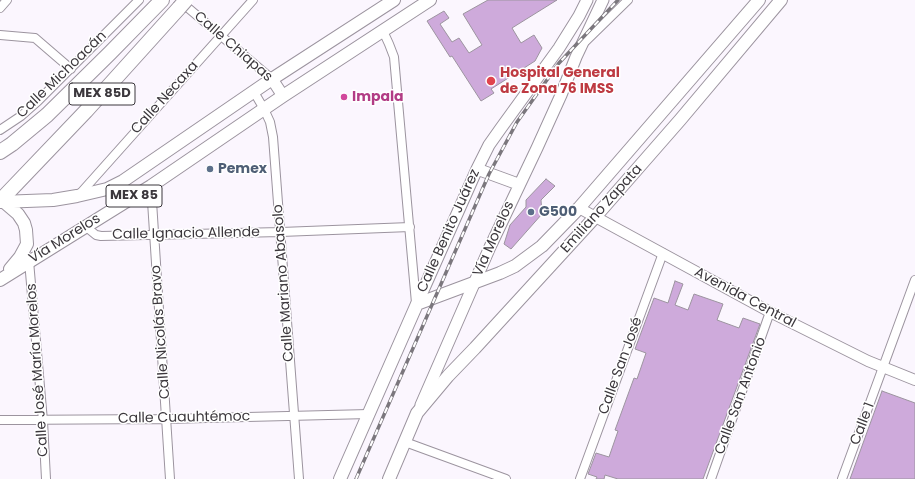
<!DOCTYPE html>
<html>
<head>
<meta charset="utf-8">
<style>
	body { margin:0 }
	canvas { display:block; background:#fbf6fe }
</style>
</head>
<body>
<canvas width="915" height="479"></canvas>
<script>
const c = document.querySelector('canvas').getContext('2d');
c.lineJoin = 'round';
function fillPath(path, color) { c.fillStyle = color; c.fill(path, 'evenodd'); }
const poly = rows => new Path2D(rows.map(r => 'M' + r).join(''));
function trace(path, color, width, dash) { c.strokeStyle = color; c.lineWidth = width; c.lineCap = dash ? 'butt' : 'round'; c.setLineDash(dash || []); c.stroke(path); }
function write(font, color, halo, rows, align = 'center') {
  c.font = font + ' Poppins,sans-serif'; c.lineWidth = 3; c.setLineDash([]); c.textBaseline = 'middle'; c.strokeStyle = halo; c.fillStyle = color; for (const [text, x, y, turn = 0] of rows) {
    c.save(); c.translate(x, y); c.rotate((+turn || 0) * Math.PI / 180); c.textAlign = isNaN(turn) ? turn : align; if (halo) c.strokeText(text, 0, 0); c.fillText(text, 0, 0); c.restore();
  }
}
const building = poly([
	[488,0,557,0,512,28,521,43,534,35,542,48,535,61,491,89,494,93,481,101,452,56,450,57,427,21,444,11,449,18,440,24,452,42,459,38,469,53,482,45,463,14,488,0],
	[546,179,555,186,541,200,542,214,511,249,504,244,510,225,526,207,526,200,546,179],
	[675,281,683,284,675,305,688,310,694,294,723,304,717,320,739,328,743,318,760,324,703,479,618,479,605,475,604,479,596,479,597,477,588,474,596,453,609,457,618,431,615,430,634,378,637,379,646,353,635,349,654,298,668,303,675,281],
	[882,391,915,403,915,479,850,479,882,391]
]);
const minor = poly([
	[181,2,272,79],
	[0,8,7,0],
	[383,31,389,44,394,57,416,303],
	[0,35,35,38,71,69],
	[586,41,628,0],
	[254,92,264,109,270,122,273,137,299,479],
	[0,130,21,116,38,101,139,0],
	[151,186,170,479],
	[78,196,253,0],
	[85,226,96,235,101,236,281,232,410,227],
	[29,261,43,421,46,479],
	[0,420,166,419,369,414],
	[405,442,506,479],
	[580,479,663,253],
	[711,479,770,312],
	[842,479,915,280]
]);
const tertiary = poly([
	[579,208,770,312,868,361,915,380]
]);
const secondary = poly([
	[272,79,283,96],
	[477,169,518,184],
	[417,304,477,169,489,145,501,128,559,48,579,16,587,0],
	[421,405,490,247,537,148,561,95,576,57,603,0]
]);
const primary = poly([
	[0,202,53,200,77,196,107,189,123,181,272,79,394,0],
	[4,202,18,214,24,223,26,230,27,244,20,257,10,269],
	[0,280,151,186,283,96,430,0],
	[340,479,417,304,500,273,515,266,542,246,579,208,759,0],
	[389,479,417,413,448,376,475,348,596,216,680,120,781,0]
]);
const motorway = poly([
	[0,152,12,144,47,115,110,53,162,0],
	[0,201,86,111,179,8]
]);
const rail = poly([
	[356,479,489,174,517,122,559,63,618,0]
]);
const motorwayBridge = poly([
	[179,8,186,0]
]);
const markers = [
	[491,81,5,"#e0444e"],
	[344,97,4,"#d1479c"],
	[210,169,4,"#5c6f8a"],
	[531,212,4,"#5c6f8a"]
];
const shields = [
	[102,94,66],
	[134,196,56]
];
const shieldNames = [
	["MEX 85D",102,94],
	["MEX 85",134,196]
];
const streetNames = [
	["Calle Chiapas",233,47,41],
	["Calle Michoacán",62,75,-44],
	["Calle Necaxa",165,98,-48],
	["Emiliano Zapata",602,209,-48],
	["Calle Benito Juárez",449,231,-66],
	["Calle Ignacio Allende",186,234,-1],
	["Vía Morelos",65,239,-32],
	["Vía Morelos",494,239,-66],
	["Calle Mariano Abasolo",284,283,-94],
	["Avenida Central",745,298,28],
	["Calle Nicolás Bravo",161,332,-94],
	["Calle San José",621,366,-70],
	["Calle José María Morelos",38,370,-94],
	["Calle San Antonio",741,396,-70],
	["Calle Cuauhtémoc",184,418,-1],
	["Calle 1",863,424,-69]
];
const healthNames = [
	["Hospital General",500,73],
	["de Zona 76 IMSS",500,89]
];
const hotelNames = [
	["Impala",352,97]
];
const serviceNames = [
	["Pemex",218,169],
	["G500",539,212]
];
fillPath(building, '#ceaadb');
trace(building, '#9c949f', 1);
trace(minor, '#9c949f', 10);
trace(tertiary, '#9c949f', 12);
trace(secondary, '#9c949f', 13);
trace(primary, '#9c949f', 14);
trace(motorway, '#9c949f', 16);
trace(minor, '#fff', 8);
trace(tertiary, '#fff', 10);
trace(secondary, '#fff', 11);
trace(primary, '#fff', 12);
trace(motorway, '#fff', 14);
trace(rail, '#7b777d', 3.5);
trace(rail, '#fff', 2, [6]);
trace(motorwayBridge, '#9c949f', 16, []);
trace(motorwayBridge, '#fff', 14);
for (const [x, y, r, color] of markers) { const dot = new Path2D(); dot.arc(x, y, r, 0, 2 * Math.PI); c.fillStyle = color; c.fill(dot); trace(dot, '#fff', 1.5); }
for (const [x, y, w] of shields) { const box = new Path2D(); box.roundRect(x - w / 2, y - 11, w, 22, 3); c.fillStyle = '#fff'; c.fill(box); trace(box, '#3b373c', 1); }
write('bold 13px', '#3b373c', null, shieldNames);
write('14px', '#3b373c', '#fff', streetNames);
write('bold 14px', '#be3a42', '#fff', healthNames, 'left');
write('bold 14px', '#b23c85', '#fff', hotelNames, 'left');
write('bold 14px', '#4e5e75', '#fff', serviceNames, 'left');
</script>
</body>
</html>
